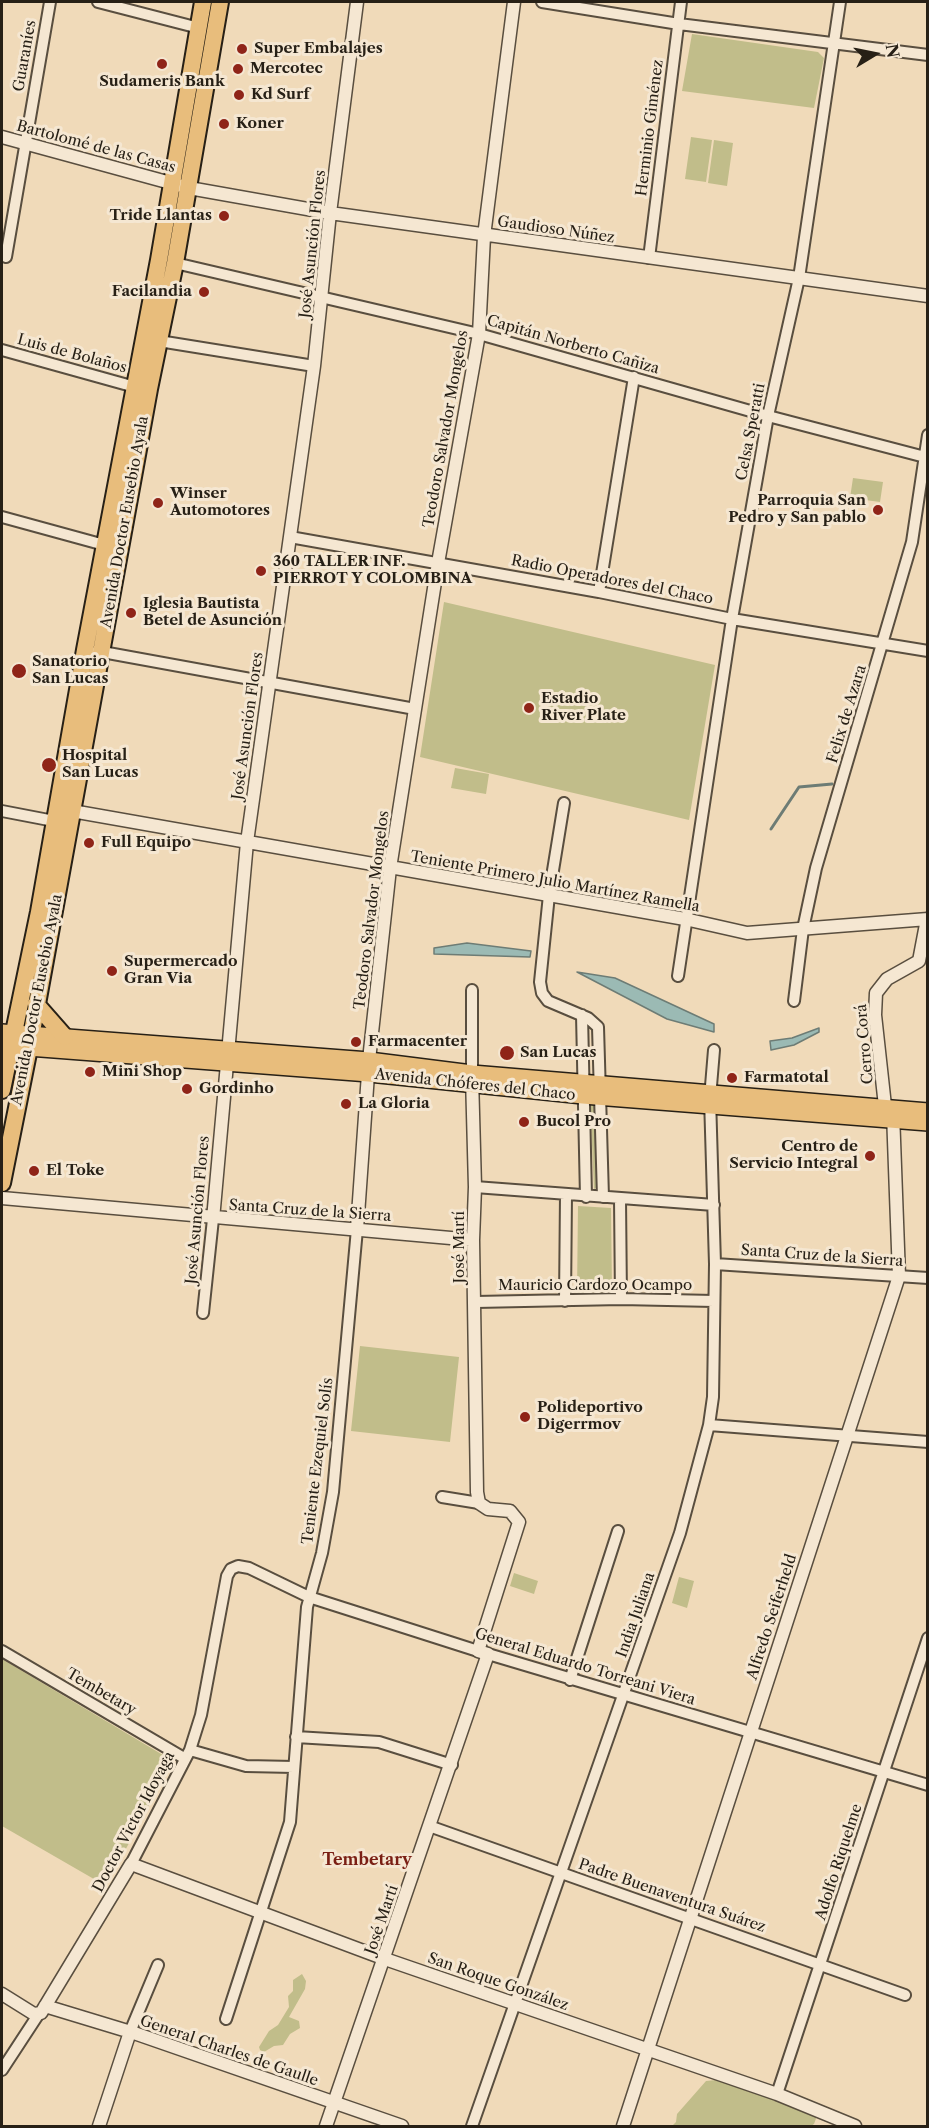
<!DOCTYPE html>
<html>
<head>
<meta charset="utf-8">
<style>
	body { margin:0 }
	#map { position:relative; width:929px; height:2128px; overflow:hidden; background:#f0dab9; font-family:"Libre Caslon Text",serif }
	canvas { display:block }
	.frame { position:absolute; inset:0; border:3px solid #272016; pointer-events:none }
	.north { position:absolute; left:845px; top:24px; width:60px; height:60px; -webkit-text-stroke:4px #f5e7d2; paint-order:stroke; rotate:80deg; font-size:16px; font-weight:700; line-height:24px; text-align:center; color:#272016 }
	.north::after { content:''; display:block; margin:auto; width:21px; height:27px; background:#272016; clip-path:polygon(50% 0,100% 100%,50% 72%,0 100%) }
</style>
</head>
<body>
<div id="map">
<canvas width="929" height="2128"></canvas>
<div class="frame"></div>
<div class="north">N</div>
</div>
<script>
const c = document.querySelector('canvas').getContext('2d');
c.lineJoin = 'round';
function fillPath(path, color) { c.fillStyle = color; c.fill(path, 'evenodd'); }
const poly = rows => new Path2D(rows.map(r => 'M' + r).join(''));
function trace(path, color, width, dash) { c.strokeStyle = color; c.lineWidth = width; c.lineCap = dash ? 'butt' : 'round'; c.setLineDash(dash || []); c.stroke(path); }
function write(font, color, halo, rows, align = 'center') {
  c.font = font + ' "Libre Caslon Text",serif'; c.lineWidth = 6; c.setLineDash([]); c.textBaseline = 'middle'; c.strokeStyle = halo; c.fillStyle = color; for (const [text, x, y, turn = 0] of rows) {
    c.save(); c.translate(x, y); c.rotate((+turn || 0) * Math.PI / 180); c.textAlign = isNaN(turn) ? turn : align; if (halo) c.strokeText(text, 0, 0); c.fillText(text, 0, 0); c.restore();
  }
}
const green = poly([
	[692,34,818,52,824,58,814,108,682,91],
	[691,137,712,140,706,182,685,179],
	[714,140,733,143,727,186,708,183],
	[853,478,883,482,880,502,850,498],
	[444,602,715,665,689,820,420,757],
	[455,768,489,774,486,794,451,788],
	[596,1100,598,1187,594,1189,590,1101],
	[578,1206,611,1208,612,1292,577,1293],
	[360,1346,459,1357,450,1442,351,1431],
	[514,1573,538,1581,534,1594,510,1586],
	[679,1577,694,1581,687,1608,672,1603],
	[2,1659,173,1761,106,1886,2,1826],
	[302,1974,306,1981,305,1989,289,2017,299,2021,300,2028,290,2034,283,2045,274,2046,264,2052,260,2050,259,2047,269,2031,278,2025,289,2007,288,1996,293,1991,293,1980],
	[716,2080,818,2113,814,2124,811,2126,672,2126,676,2122,677,2114,706,2081]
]);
const water = poly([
	[467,943,531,951,530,957,434,954,434,948,467,943],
	[577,972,615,978,714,1024,714,1032,667,1019,577,972],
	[819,1028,819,1032,794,1045,771,1050,770,1041,792,1038,819,1028]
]);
const stream = poly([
	[771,829,799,787,832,784]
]);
const minor = poly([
	[98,2,199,28],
	[542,2,679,24,928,55],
	[6,257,50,2],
	[649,258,681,2],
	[175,263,479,334,768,416,925,457],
	[159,341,314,366],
	[2,350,135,387],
	[2,517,108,546],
	[290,537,599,592,732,619,928,651],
	[599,592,634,377],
	[97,651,415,709],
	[564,803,549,895,540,982,542,993,548,1001,588,1018,598,1027,603,1197],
	[2,811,54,821],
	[678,976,732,619,768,416,799,278,840,2],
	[472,990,472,1073],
	[794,1001,803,929,816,868,912,542,928,435],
	[582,1015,586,1197],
	[475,1187,714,1205],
	[620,1199,621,1299],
	[715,1264,928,1278],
	[565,1301,566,1194],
	[476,1302,621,1299,714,1301],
	[203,1313,213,1219],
	[709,1425,928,1442],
	[442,1497,479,1503],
	[2,1651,184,1758],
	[488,1654,928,1785],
	[570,1680,618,1531],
	[296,1737,379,1742,452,1765],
	[190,1750,246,1766,294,1767],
	[429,1826,905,1995],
	[131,1864,190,1750,201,1715,227,1576,231,1569,238,1566,249,1568,309,1597,478,1651],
	[226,2019,290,1822,307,1607,322,1553,333,1492,357,1229],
	[130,2032,158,1965],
	[2,2070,38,2015],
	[777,2094,928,1638],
	[472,2126,680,1533,709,1425,713,1397,715,1264,710,1098,714,1050]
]);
const tertiary = poly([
	[2,137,189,188,330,213,928,296],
	[72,811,685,919,747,933,928,919],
	[886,1115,875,1015,876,993,887,979,919,961,927,919],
	[2,1198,473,1240],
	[213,1219,247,842,314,366,330,213,357,2],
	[357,1229,369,1060,390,868,438,563,479,334,484,236,514,2],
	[2,1994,34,2014,41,2013,131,1864,385,1959,777,2094,855,2126],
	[45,2006,134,2033,402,2126],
	[99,2126,130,2032],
	[326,2126,488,1654,478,1651,519,1522,510,1511,488,1509,479,1503,477,1492,473,1240,475,1187,472,1077],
	[623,2126,899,1276,893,1113]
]);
const primary = poly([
	[2,1032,369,1060,472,1073,928,1111],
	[2,1046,369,1074,583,1096,928,1123]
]);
const trunk = poly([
	[36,1004,65,1037],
	[2,1090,39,912,85,650,159,260,203,2],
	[2,1183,29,1048,149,389,175,263,220,2]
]);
const markers = [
	[242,49,6,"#8f2418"],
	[162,64,6,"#8f2418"],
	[238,69,6,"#8f2418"],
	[239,95,6,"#8f2418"],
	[224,124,6,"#8f2418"],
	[224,216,6,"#8f2418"],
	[204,292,6,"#8f2418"],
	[158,503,6,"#8f2418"],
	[878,510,6,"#8f2418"],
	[261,571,6,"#8f2418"],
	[131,613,6,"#8f2418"],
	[19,671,8,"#8f2418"],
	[529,708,6,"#8f2418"],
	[49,765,8,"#8f2418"],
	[89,843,6,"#8f2418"],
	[112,971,6,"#8f2418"],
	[356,1042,6,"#8f2418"],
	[507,1053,8,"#8f2418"],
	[90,1072,6,"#8f2418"],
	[732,1078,6,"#8f2418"],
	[187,1089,6,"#8f2418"],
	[346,1104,6,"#8f2418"],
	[524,1122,6,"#8f2418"],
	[870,1156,6,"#8f2418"],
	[34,1171,6,"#8f2418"],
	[525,1417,6,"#8f2418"]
];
const poiNames = [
	["Super Embalajes",254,49],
	["Mercotec",250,69],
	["Sudameris Bank",162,82,"center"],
	["Kd Surf",251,95],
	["Koner",236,124],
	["Tride Llantas",212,216,"right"],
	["Facilandia",192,292,"right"],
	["Winser",170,494],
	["Automotores",170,511],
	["Parroquia San",866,501,"right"],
	["Pedro y San pablo",866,518,"right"],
	["360 TALLER INF.",273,562],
	["PIERROT Y COLOMBINA",273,579],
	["Iglesia Bautista",143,604],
	["Betel de Asunción",143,621],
	["Sanatorio",32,662],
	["San Lucas",32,679],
	["Estadio",541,699],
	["River Plate",541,716],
	["Hospital",62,756],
	["San Lucas",62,773],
	["Full Equipo",101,843],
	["Supermercado",124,962],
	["Gran Via",124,979],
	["Farmacenter",368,1042],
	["San Lucas",520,1053],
	["Mini Shop",102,1072],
	["Farmatotal",744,1078],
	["Gordinho",199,1089],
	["La Gloria",358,1104],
	["Bucol Pro",536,1122],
	["Centro de",858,1147,"right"],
	["Servicio Integral",858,1164,"right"],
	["El Toke",46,1171],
	["Polideportivo",537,1408],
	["Digerrmov",537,1425]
];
const streetNames = [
	["Guaraníes",25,56,-80],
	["Herminio Giménez",650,128,-83],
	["Bartolomé de las Casas",96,147,15],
	["Gaudioso Núñez",556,230,8],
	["José Asunción Flores",313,244,-84],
	["Capitán Norberto Cañiza",573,345,16],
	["Luis de Bolaños",72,354,15],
	["Teodoro Salvador Mongelos",446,429,-80],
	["Celsa Speratti",751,432,-79],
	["Avenida Doctor Eusebio Ayala",125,522,-80],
	["Radio Operadores del Chaco",612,580,11],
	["Felix de Azara",847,714,-73],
	["José Asunción Flores",248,726,-82],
	["Teniente Primero Julio Martínez Ramella",555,882,10],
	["Teodoro Salvador Mongelos",372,910,-83],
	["Avenida Doctor Eusebio Ayala",37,1000,-79],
	["Cerro Corá",865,1044,-95],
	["Avenida Chóferes del Chaco",475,1085,6],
	["José Asunción Flores",198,1210,-85],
	["Santa Cruz de la Sierra",310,1211,4],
	["José Martí",460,1247,-90],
	["Santa Cruz de la Sierra",822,1256,4],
	["Mauricio Cardozo Ocampo",595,1286],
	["Teniente Ezequiel Solís",318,1461,-83],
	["India Juliana",636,1615,-71],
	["Alfredo Seiferheld",772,1617,-72],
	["General Eduardo Torreani Viera",585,1667,17],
	["Tembetary",101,1692,30],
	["Doctor Victor Idoyaga",134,1822,-62],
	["Adolfo Riquelme",839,1862,-72],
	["Padre Buenaventura Suárez",672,1896,19],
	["José Martí",382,1920,-71],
	["San Roque González",498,1982,19],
	["General Charles de Gaulle",229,2051,19]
];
const neighbourhoodNames = [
	["Tembetary",367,1860]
];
fillPath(green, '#c1bd8a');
fillPath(water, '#9bbab4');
trace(water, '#6d7c75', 1.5);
trace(stream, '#6d7c75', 3);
trace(minor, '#594e3f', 14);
trace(tertiary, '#594e3f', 15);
trace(primary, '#272016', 18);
trace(trunk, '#272016', 20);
trace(minor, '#f5e7d2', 10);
trace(tertiary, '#f5e7d2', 12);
trace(primary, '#e8bd7c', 15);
trace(trunk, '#e8bd7c', 16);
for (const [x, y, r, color] of markers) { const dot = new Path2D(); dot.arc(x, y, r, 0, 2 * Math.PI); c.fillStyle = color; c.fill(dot); trace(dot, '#f5e7d2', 2); }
write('bold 15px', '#272016', '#f5e7d2', poiNames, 'left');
write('15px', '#272016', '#f5e7d2', streetNames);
write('bold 16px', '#7a1f14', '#f5e7d2', neighbourhoodNames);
</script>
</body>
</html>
